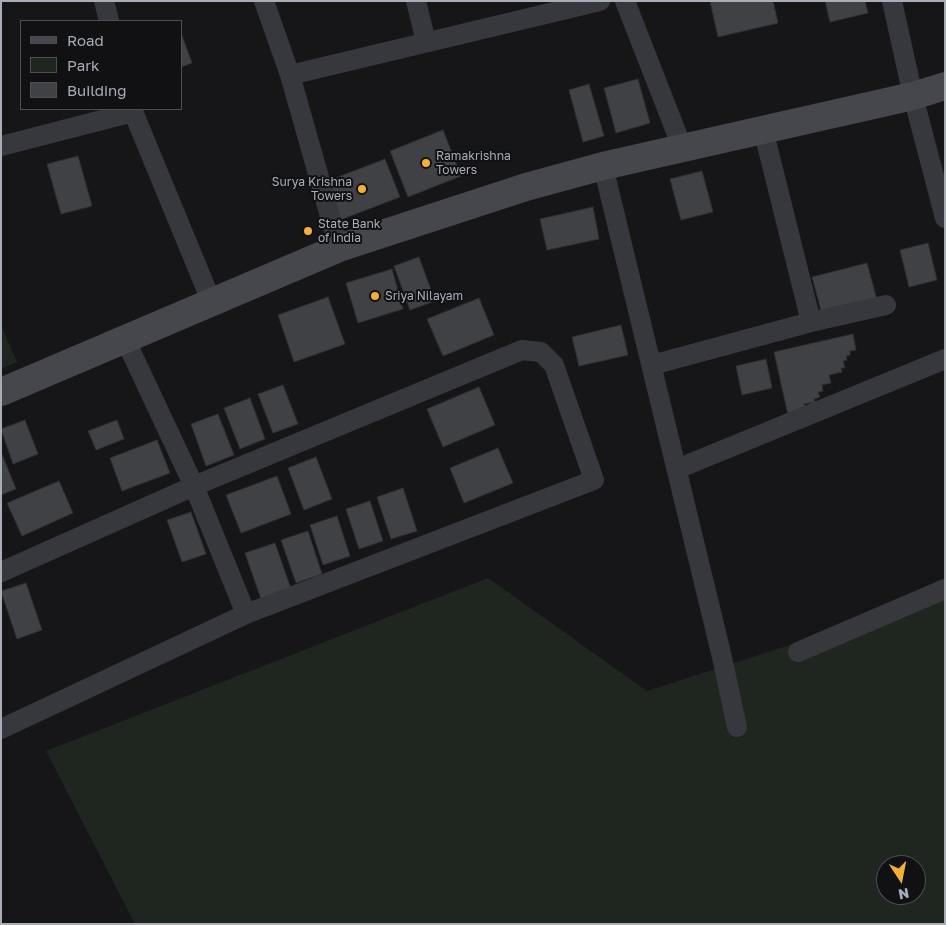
<!DOCTYPE html>
<html>
<head>
<meta charset="utf-8">
<style>
	body { margin:0 }
	#map { position:relative; width:946px; height:925px; overflow:hidden; background:#161618; font-family:"Golos Text",sans-serif }
	canvas { display:block }
	.frame { position:absolute; inset:0; border:2px solid #a8adb8; pointer-events:none }
	.legend { position:absolute; left:20px; top:20px; width:162px; height:90px; box-sizing:border-box; background:#111113; border:1px solid #4d4f55; margin:0; padding:6px 9px; list-style:none; font-size:15px; color:#a8adb8 }
	.legend li { display:flex; align-items:center; gap:10px; height:25px }
	.legend b { width:25px; border:1px solid #4d4f55 }
	.north { position:absolute; left:876px; top:855px; width:50px; height:50px; box-sizing:border-box; background:#111113; border:1px solid #4d4f55; border-radius:50%; rotate:169deg; font-size:14px; font-weight:700; line-height:20px; text-align:center; color:#a8adb8 }
	.north::after { content:''; display:block; margin:auto; width:18px; height:22px; background:#f2b134; clip-path:polygon(50% 0,100% 100%,50% 72%,0 100%) }
</style>
</head>
<body>
<div id="map">
<canvas width="946" height="925"></canvas>
<div class="frame"></div>
<ul class="legend">
<li><b style="height:6px;background:#45474d"></b>Road</li>
<li><b style="height:14px;background:#1e261f"></b>Park</li>
<li><b style="height:14px;background:#404145"></b>Building</li>
</ul>
<div class="north">N</div>
</div>
<script>
const c = document.querySelector('canvas').getContext('2d');
c.lineJoin = 'round';
function fillPath(path, color) { c.fillStyle = color; c.fill(path, 'evenodd'); }
const poly = rows => new Path2D(rows.map(r => 'M' + r).join(''));
function trace(path, color, width, dash) { c.strokeStyle = color; c.lineWidth = width; c.lineCap = dash ? 'butt' : 'round'; c.setLineDash(dash || []); c.stroke(path); }
function write(font, color, halo, rows, align = 'center') {
  c.font = font + ' "Golos Text",sans-serif'; c.lineWidth = 4; c.setLineDash([]); c.textBaseline = 'middle'; c.strokeStyle = halo; c.fillStyle = color; for (const [text, x, y, turn = 0] of rows) {
    c.save(); c.translate(x, y); c.rotate((+turn || 0) * Math.PI / 180); c.textAlign = isNaN(turn) ? turn : align; if (halo) c.strokeText(text, 0, 0); c.fillText(text, 0, 0); c.restore();
  }
}
const green = poly([
	[1,325,17,362,1,369],
	[488,578,647,691,945,595,945,924,135,924,46,751],
	[886,865,916,865,916,895,886,895]
]);
const building = poly([
	[710,1,773,1,778,23,718,37,710,1],
	[825,1,865,1,868,13,830,22,825,1],
	[181,33,192,63,181,67,181,33],
	[638,79,650,123,616,133,604,88,638,79],
	[589,84,604,136,583,142,569,90,589,84],
	[443,130,461,176,408,197,390,151,443,130],
	[78,156,92,206,61,214,47,164,78,156],
	[385,159,400,197,340,220,325,182,385,159],
	[702,171,713,212,681,220,670,179,702,171],
	[593,207,599,239,547,250,540,219,593,207],
	[928,243,937,280,909,287,900,250,928,243],
	[419,257,435,301,410,310,394,266,419,257],
	[867,263,877,300,822,314,812,277,867,263],
	[392,269,403,309,358,323,346,283,392,269],
	[328,297,345,344,294,362,278,315,328,297],
	[479,298,494,335,443,356,427,319,479,298],
	[621,325,628,355,579,366,572,337,621,325],
	[853,334,856,350,850,351,850,355,846,356,847,360,843,361,845,368,841,368,842,372,829,375,831,383,822,385,823,391,818,392,820,397,814,399,815,402,804,404,806,411,788,415,774,352,853,334],
	[766,359,772,388,742,395,736,366,766,359],
	[283,385,298,424,273,433,258,394,283,385],
	[479,387,495,425,443,447,427,409,479,387],
	[250,398,265,439,240,449,224,408,250,398],
	[218,414,234,455,206,466,191,424,218,414],
	[25,420,38,454,13,464,1,429,25,420],
	[117,420,124,439,96,450,88,431,117,420],
	[157,440,170,473,122,491,110,458,157,440],
	[498,448,513,483,464,503,450,468,498,448],
	[1,452,16,489,1,495,1,452],
	[316,457,332,499,304,510,288,468,316,457],
	[277,476,291,514,241,533,226,495,277,476],
	[59,481,73,513,22,536,7,503,59,481],
	[403,488,417,531,391,539,377,497,403,488],
	[370,501,383,541,359,549,346,509,370,501],
	[191,512,206,554,182,562,167,520,191,512],
	[337,516,350,556,323,565,310,525,337,516],
	[308,531,322,574,296,583,281,540,308,531],
	[275,543,291,589,261,599,245,553,275,543],
	[26,583,42,630,17,639,1,591,26,583]
]);
const street = poly([
	[104,1,109,21],
	[264,1,290,75,339,248],
	[416,1,426,42],
	[625,1,682,147],
	[892,1,913,96,945,218],
	[290,75,600,1],
	[132,109,212,303],
	[763,129,811,322],
	[1,146,133,112],
	[603,166,721,653,737,727],
	[125,339,194,486,246,614],
	[652,365,811,322,886,305],
	[677,469,945,359],
	[1,572,194,486,522,350,541,352,554,365,594,480,246,614,1,729],
	[798,652,945,589]
]);
const secondary = poly([
	[1,392,339,248,526,187,603,166,913,96,945,86]
]);
const markers = [
	[426,163,5,"#f2b134"],
	[362,189,5,"#f2b134"],
	[308,231,5,"#f2b134"],
	[375,296,5,"#f2b134"]
];
const poiNames = [
	["Ramakrishna",436,156],
	["Towers",436,170],
	["Surya Krishna",352,182,"right"],
	["Towers",352,196,"right"],
	["State Bank",318,224],
	["of India",318,238],
	["Sriya Nilayam",385,296]
];
fillPath(green, '#1e261f');
fillPath(building, '#404145');
trace(building, '#303034', 1);
trace(street, '#37383d', 20);
trace(secondary, '#45474d', 28);
for (const [x, y, r, color] of markers) { const dot = new Path2D(); dot.arc(x, y, r, 0, 2 * Math.PI); c.fillStyle = color; c.fill(dot); trace(dot, '#111113', 2); }
write('12px', '#a8adb8', '#111113', poiNames, 'left');
</script>
</body>
</html>
